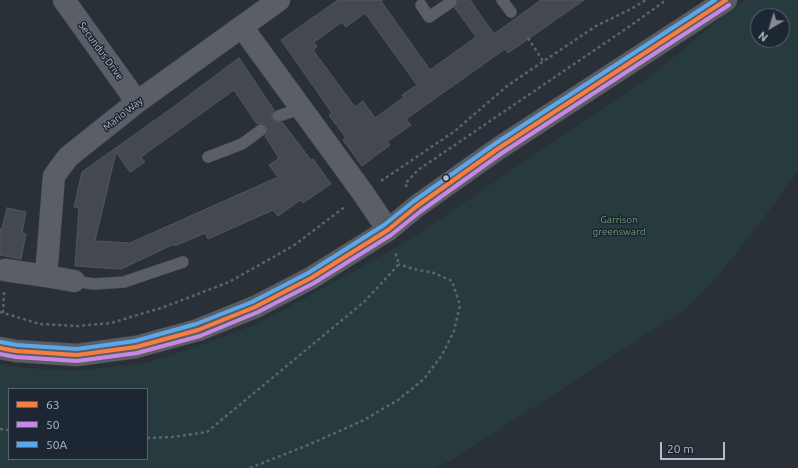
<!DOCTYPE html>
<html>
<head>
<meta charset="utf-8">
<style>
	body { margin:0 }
	#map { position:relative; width:798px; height:468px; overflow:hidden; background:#2a3038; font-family:Ubuntu,sans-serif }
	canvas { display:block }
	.legend { position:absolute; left:8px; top:388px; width:140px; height:72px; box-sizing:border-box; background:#1d2633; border:1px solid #59626f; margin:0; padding:5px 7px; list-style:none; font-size:12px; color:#b4bcc9 }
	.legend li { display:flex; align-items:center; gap:8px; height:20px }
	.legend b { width:20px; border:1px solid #59626f }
	.north { position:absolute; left:750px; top:8px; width:40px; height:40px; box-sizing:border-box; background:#1d2633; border:1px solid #59626f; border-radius:50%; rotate:218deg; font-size:11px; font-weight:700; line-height:16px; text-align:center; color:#b4bcc9 }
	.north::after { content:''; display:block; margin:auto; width:14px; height:18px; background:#848b96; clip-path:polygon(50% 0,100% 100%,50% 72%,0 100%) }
	.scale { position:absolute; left:660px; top:442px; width:65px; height:18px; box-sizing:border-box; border:2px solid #b4bcc9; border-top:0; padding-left:5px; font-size:12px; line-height:14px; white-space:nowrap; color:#b4bcc9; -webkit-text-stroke:3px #1d2633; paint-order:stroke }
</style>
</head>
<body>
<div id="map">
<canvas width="798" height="468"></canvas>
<ul class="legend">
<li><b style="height:5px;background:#f77d43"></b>63</li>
<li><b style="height:5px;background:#c787e3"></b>50</li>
<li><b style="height:5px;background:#5aa8eb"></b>50A</li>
</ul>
<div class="north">N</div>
<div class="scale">20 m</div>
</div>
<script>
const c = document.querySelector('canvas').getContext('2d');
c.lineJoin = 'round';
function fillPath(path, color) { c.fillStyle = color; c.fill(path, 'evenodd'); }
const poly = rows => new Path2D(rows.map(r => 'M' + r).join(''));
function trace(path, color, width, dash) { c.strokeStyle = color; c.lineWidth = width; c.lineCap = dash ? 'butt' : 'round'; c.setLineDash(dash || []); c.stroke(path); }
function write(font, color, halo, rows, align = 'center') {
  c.font = font + ' Ubuntu,sans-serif'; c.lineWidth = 3; c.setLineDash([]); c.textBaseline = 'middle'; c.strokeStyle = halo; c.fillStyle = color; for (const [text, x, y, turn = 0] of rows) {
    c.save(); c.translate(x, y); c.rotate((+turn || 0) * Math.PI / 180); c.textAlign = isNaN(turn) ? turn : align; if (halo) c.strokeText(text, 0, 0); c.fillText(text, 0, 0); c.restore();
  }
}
const green = poly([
	[746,0,798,0,798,170,769,211,721,272,687,308,452,460,434,468,0,468,0,364,28,368,73,371,147,363,213,341,261,322,345,276,409,240,655,73,724,15],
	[758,16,782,16,782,40,758,40],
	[9,389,147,389,147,459,9,459]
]);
const building = poly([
	[338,0,383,0,381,1,430,70,476,37,455,8,457,5,458,0,470,0,494,34,541,0,584,0,508,53,505,49,406,119,411,125,387,142,390,145,362,166,343,140,346,138,329,115,332,113,281,40,338,0],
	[365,13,417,85,402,95,404,97,375,118,363,101,355,107,313,50,317,47,314,42,342,22,346,27,365,13],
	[239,58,274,110,271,115,273,121,277,123,282,122,311,160,313,159,331,184,303,203,300,200,278,216,273,210,208,239,205,233,175,246,174,244,121,269,75,266,79,208,74,207,82,172,172,108,239,58],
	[234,90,257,124,263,123,267,126,268,132,265,136,279,158,269,165,278,177,130,243,95,241,116,152,130,172,145,162,141,157,234,90],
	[7,208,26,212,22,233,26,234,21,259,0,255,0,229,2,229,7,208]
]);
const path = poly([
	[528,38,543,61],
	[381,181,455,131,507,86,532,69,596,26,631,9,646,0],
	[407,187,405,184,418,170,630,26,666,0],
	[0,312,40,324,78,326,111,323,164,307,229,282,293,246,346,206],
	[3,313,4,292],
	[0,429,9,430],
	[147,438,172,437,207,432,365,301,399,264,395,252],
	[250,468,308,445,364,420,398,400,424,379,442,355,454,331,460,305,452,281,434,273,413,269,399,264]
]);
const lane = poly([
	[502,0,511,12],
	[421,5,429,17,451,2],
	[278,116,301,109],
	[208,157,242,144,261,130],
	[74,281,94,284,124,282,183,262]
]);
const street = poly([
	[64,0,137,102],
	[242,27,363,193,388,230],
	[5,270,46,276],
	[74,281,46,276,54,176,68,157,137,102,279,0]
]);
const secondary = poly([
	[0,348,16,351,77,355,136,347,198,330,255,307,311,278,388,230,417,206,499,148,726,0]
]);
const bus1 = poly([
	[0,348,16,351,77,355,136,347,198,330,255,307,311,278,388,230,417,206,499,148,726,0]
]);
const bus2 = poly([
	[0,354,16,357,77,361,137,353,200,336,258,312,314,283,391,235,421,211,502,153,729,5]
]);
const bus3 = poly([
	[1,342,17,345,77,349,135,341,196,324,252,302,308,273,384,225,414,201,496,143,715,0]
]);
const markers = [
	[446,178,3.5,"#b4bcc9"]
];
const streetNames = [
	["Secundus Drive",101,51,54],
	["Mario Way",123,114,-38]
];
const parkNames = [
	["Garrison",619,220],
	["greensward",619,232]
];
fillPath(green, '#273a3e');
fillPath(building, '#444950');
trace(building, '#52575f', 1);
trace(lane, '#484c53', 12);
trace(street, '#484c53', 23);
trace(secondary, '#484c53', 23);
trace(path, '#5d636a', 2.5, [3, 3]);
trace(lane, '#5a5e66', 11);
trace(street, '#5a5e66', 22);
trace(secondary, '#595d64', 22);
trace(bus1, '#f77d43', 4);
trace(bus2, '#c787e3', 4);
trace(bus3, '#5aa8eb', 4);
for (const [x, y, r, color] of markers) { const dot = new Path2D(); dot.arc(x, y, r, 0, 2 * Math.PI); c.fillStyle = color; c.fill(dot); trace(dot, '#1d2633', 1.5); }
write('10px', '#b4bcc9', '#1d2633', streetNames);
write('10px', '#6b9a76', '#1d2633', parkNames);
</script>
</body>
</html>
